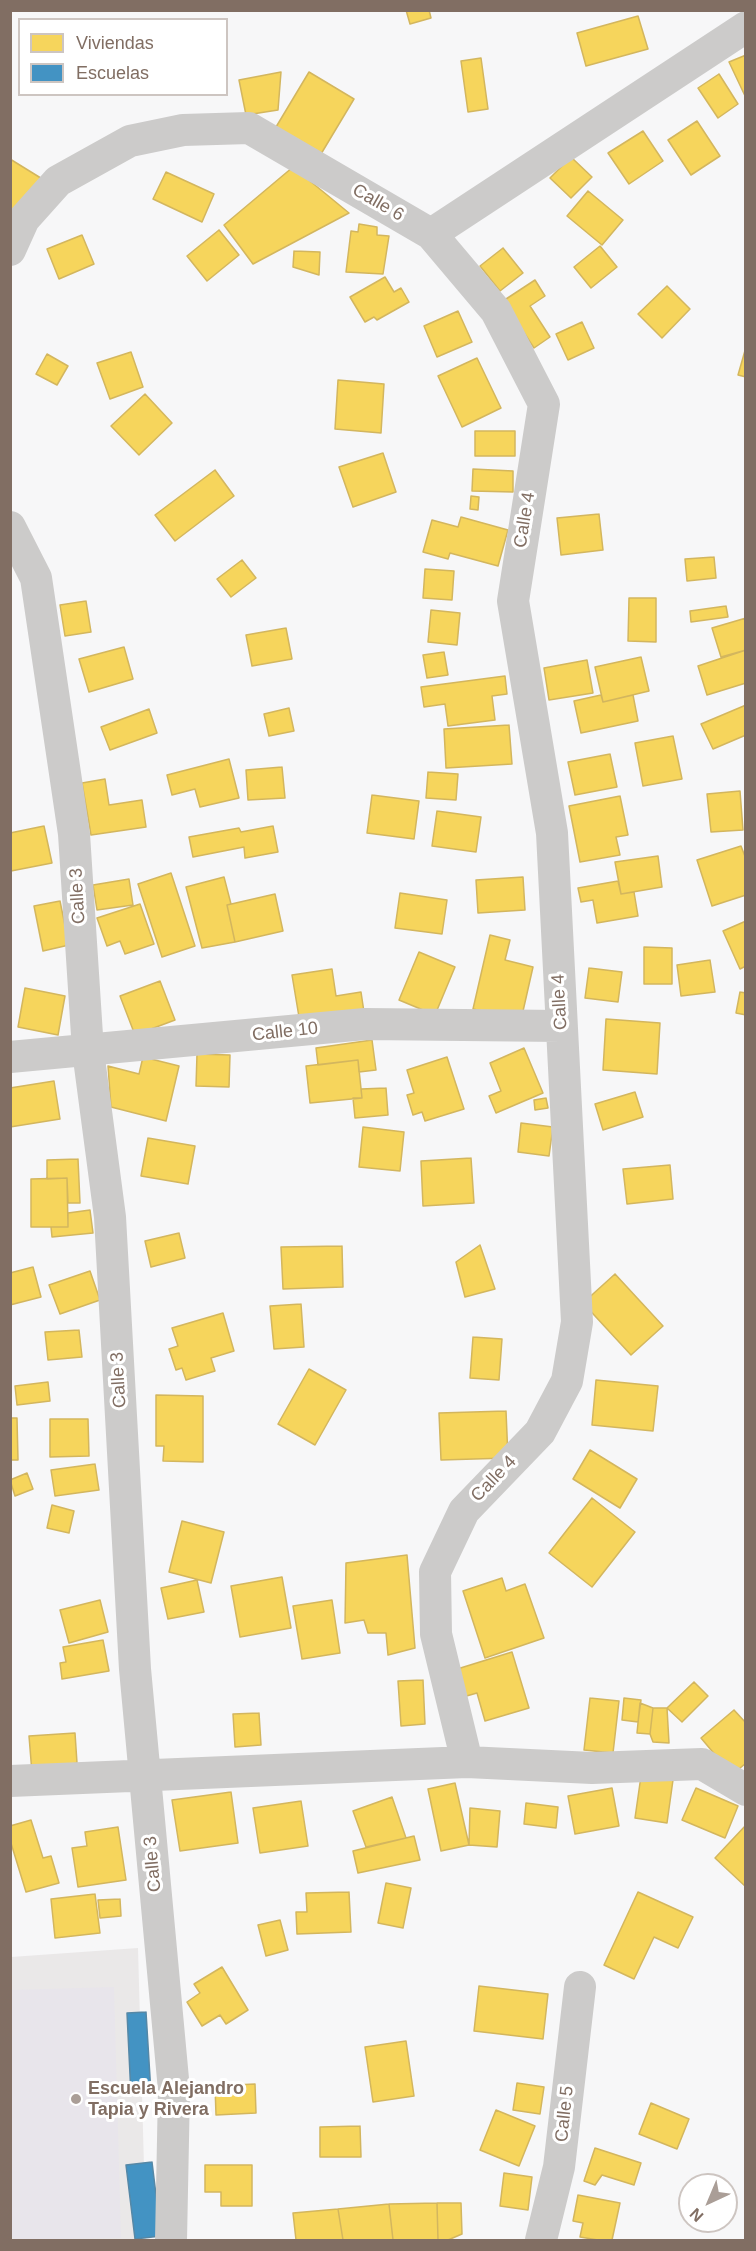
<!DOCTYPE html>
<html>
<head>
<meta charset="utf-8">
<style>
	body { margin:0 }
	#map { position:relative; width:756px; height:2251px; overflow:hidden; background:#f7f7f8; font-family:Arial,sans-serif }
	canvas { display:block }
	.frame { position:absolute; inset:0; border:12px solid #816e63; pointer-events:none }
	.legend { position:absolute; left:18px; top:18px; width:210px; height:78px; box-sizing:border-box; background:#fff; border:2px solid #cdc5c1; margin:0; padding:8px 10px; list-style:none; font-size:18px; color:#816e63 }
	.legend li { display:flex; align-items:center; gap:12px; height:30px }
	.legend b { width:30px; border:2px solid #cdc5c1 }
	.north { position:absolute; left:678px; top:2173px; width:60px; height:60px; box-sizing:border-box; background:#fff; border:2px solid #cdc5c1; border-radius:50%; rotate:224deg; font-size:16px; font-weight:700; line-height:24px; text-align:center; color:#816e63 }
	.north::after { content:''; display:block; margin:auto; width:21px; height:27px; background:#aa9e97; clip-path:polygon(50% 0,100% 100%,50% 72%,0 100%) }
</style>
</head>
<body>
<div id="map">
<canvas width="756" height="2251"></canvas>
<div class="frame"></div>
<ul class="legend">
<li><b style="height:16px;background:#f6d55c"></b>Viviendas</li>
<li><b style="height:16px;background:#4393c3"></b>Escuelas</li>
</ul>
<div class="north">N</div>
</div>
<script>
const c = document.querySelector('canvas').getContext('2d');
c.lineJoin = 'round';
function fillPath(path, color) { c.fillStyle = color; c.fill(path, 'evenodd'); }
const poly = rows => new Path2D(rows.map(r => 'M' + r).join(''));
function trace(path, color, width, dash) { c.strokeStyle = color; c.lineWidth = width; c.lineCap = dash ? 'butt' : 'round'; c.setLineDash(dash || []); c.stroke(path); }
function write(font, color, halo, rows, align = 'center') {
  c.font = font + ' Arial,sans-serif'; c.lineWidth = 6; c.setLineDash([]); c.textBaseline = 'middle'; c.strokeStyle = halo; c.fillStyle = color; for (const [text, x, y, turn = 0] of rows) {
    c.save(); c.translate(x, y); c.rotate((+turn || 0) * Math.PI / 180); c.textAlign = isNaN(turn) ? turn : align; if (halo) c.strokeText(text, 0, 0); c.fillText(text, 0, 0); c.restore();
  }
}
const built = poly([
	[138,1948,146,2240,11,2240,11,1957]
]);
const green = poly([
	[114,1987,121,2238,16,2240,10,2235,11,1990]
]);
const homes = poly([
	[406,10,429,10,431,18,410,24,406,10],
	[638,16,648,49,586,66,577,33,638,16],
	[746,55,746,98,729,62,746,55],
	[481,58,488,109,468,112,461,61,481,58],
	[281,72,278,110,246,115,239,80,281,72],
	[309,72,354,99,321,154,276,127,309,72],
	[719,74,738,104,718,118,698,88,719,74],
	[697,121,720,156,691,175,668,140,697,121],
	[643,131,663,161,629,184,608,153,643,131],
	[571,157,592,177,571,198,550,178,571,157],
	[10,159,44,180,10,233,10,159],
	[293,167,349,213,253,264,224,225,293,167],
	[166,172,214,194,202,222,153,199,166,172],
	[588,191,623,220,602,245,567,216,588,191],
	[359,224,377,227,377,235,389,236,383,274,346,272,351,231,358,232,359,224],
	[219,230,239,255,207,281,187,256,219,230],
	[82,235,94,264,59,279,47,249,82,235],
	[600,246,617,267,591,288,574,267,600,246],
	[503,248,523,273,500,291,480,266,503,248],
	[294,251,320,252,319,275,293,267,294,251],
	[385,277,394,292,401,288,409,302,377,320,374,317,365,322,350,297,385,277],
	[535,280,545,296,530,306,550,337,534,348,503,301,535,280],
	[667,286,690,309,662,338,638,314,667,286],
	[458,311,472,342,437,357,424,326,458,311],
	[582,322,594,348,568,360,556,334,582,322],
	[746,347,746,377,738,375,746,347],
	[131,352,143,387,110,399,97,363,131,352],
	[47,354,68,366,57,385,36,374,47,354],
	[477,358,501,408,462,427,438,376,477,358],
	[338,380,384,384,381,433,335,429,338,380],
	[145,394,172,423,139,455,111,426,145,394],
	[475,431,515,431,515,456,475,456,475,431],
	[383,453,396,492,353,507,339,467,383,453],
	[473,469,513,471,513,492,472,491,473,469],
	[215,470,234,496,175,541,155,515,215,470],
	[471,496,479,497,478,510,470,509,471,496],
	[599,514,603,550,561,555,557,518,599,514],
	[461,517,508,530,498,566,450,553,448,559,423,552,432,520,458,527,461,517],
	[714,557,716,578,687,581,685,559,714,557],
	[242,560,256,578,231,597,217,579,242,560],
	[425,569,454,571,452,600,423,598,425,569],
	[629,598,656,598,656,642,628,641,629,598],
	[86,601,91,632,65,636,60,605,86,601],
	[726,606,728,617,691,622,690,611,726,606],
	[431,610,460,613,457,645,428,642,431,610],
	[746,618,746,650,721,657,712,628,746,618],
	[286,628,292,659,252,666,246,635,286,628],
	[124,647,133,679,89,692,79,659,124,647],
	[746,650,746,683,707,695,698,666,746,650],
	[444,652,448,675,427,678,423,655,444,652],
	[641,657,649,691,603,702,595,667,641,657],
	[587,660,593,693,549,700,544,668,587,660],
	[505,676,507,694,492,696,495,720,448,726,445,704,424,707,421,687,505,676],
	[601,695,603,702,633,695,638,721,581,733,574,701,601,695],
	[746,705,746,735,713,749,701,724,746,705],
	[289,708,294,731,269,736,264,714,289,708],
	[149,709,157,733,110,750,101,727,149,709],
	[509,725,512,764,446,768,444,729,509,725],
	[673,736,682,779,643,786,635,743,673,736],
	[610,754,617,787,575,795,568,762,610,754],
	[229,759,239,798,200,807,195,789,172,795,167,775,229,759],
	[282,767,285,798,248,800,246,770,282,767],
	[428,772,458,774,456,800,426,798,428,772],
	[105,779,109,805,142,800,146,827,91,835,82,783,105,779],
	[740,791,743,830,711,832,707,794,740,791],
	[372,795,419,801,414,839,367,833,372,795],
	[620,796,628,835,616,837,620,855,580,862,569,806,620,796],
	[437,811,481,817,476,852,432,846,437,811],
	[44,826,52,863,11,871,10,833,44,826],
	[273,826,278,852,245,858,244,847,193,857,189,837,239,828,241,832,273,826],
	[741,846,746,859,746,895,712,906,697,860,741,846],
	[658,856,662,887,621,894,615,862,658,856],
	[171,873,195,946,162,957,138,884,171,873],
	[224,877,231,904,227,905,235,942,202,948,186,887,224,877],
	[523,877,525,910,478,913,476,880,523,877],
	[129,879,133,905,97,910,93,885,129,879],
	[618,881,621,894,634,892,638,916,597,923,593,900,581,902,578,888,618,881],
	[400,893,447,900,442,934,395,928,400,893],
	[275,894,283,931,235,942,227,905,275,894],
	[60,901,69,945,43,951,34,906,60,901],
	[140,904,154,944,125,954,120,941,107,946,97,918,140,904],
	[746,921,746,966,740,969,723,931,746,921],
	[490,935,510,940,505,960,533,967,521,1020,473,1009,490,935],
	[644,947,672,948,672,984,644,984,644,947],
	[419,952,455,967,435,1015,399,1000,419,952],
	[710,960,715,992,681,996,677,965,710,960],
	[589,968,622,972,618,1002,585,998,589,968],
	[332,969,336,996,361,992,364,1012,300,1023,292,975,332,969],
	[160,981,175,1020,135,1035,120,996,160,981],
	[25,988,65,996,58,1035,18,1027,25,988],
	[740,992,746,993,746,1015,736,1013,740,992],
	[606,1019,660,1023,657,1074,603,1070,606,1019],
	[372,1040,376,1070,359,1072,358,1060,318,1065,316,1048,372,1040],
	[524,1048,543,1093,496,1113,489,1096,501,1091,490,1063,524,1048],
	[197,1054,230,1055,229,1087,196,1086,197,1054],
	[143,1057,179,1066,166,1121,111,1107,108,1066,139,1074,143,1057],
	[447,1057,464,1109,425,1121,422,1112,413,1115,407,1095,414,1093,407,1070,447,1057],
	[358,1060,362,1098,310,1103,306,1066,358,1060],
	[54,1081,60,1119,10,1127,10,1088,54,1081],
	[386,1088,388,1115,355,1118,353,1098,362,1098,361,1089,386,1088],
	[635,1092,643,1117,603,1130,595,1104,635,1092],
	[546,1098,548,1108,535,1110,534,1100,546,1098],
	[521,1123,553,1127,549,1156,518,1152,521,1123],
	[363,1127,404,1132,400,1171,359,1167,363,1127],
	[148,1138,195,1146,188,1184,141,1176,148,1138],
	[471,1158,474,1203,423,1206,421,1161,471,1158],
	[78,1159,80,1203,68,1203,67,1178,47,1179,47,1160,78,1159],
	[670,1165,673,1199,627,1204,623,1169,670,1165],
	[67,1178,68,1227,31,1227,31,1179,67,1178],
	[90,1210,93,1233,52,1237,51,1227,68,1227,68,1213,90,1210],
	[179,1233,185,1258,151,1267,145,1241,179,1233],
	[480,1245,495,1289,465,1297,456,1262,480,1245],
	[342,1246,343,1287,283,1289,281,1247,342,1246],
	[33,1267,41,1297,10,1305,10,1273,33,1267],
	[90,1271,100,1300,60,1314,49,1285,90,1271],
	[615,1274,663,1326,631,1355,583,1303,615,1274],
	[301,1304,304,1347,274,1349,270,1306,301,1304],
	[223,1313,234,1351,211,1358,215,1371,186,1380,182,1368,176,1370,169,1349,178,1346,172,1328,223,1313],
	[79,1330,82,1357,48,1360,45,1332,79,1330],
	[473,1337,502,1339,499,1380,470,1378,473,1337],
	[309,1369,346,1390,315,1445,278,1424,309,1369],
	[596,1380,658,1386,653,1431,592,1425,596,1380],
	[48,1382,50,1401,17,1405,15,1386,48,1382],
	[156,1395,203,1396,203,1462,163,1461,164,1446,156,1446,156,1395],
	[506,1411,508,1458,441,1460,439,1413,506,1411],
	[10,1418,17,1418,18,1460,10,1460,10,1418],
	[50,1419,88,1419,89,1456,50,1457,50,1419],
	[590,1450,637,1479,620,1508,573,1479,590,1450],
	[95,1464,99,1490,55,1496,51,1470,95,1464],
	[27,1473,33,1489,15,1496,10,1480,27,1473],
	[592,1498,635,1532,592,1587,549,1553,592,1498],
	[52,1505,74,1511,69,1533,47,1528,52,1505],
	[182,1521,224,1532,211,1583,169,1572,182,1521],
	[407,1555,415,1648,388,1655,386,1633,368,1633,364,1620,345,1623,346,1563,407,1555],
	[282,1577,291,1628,240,1637,231,1586,282,1577],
	[502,1578,506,1591,525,1584,544,1638,485,1658,463,1591,502,1578],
	[197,1580,204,1612,168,1619,161,1588,197,1580],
	[100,1600,108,1632,69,1643,60,1610,100,1600],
	[332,1600,340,1653,302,1659,293,1606,332,1600],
	[103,1640,109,1671,62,1679,60,1663,66,1662,63,1647,103,1640],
	[512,1652,529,1708,485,1721,477,1693,463,1697,454,1670,512,1652],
	[423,1680,425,1724,401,1726,398,1681,423,1680],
	[694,1682,708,1696,682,1722,667,1708,694,1682],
	[590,1698,619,1701,613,1753,584,1750,590,1698],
	[624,1698,641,1700,638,1722,622,1720,624,1698],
	[640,1703,653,1708,650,1734,637,1733,640,1703],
	[653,1708,667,1708,669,1743,653,1742,650,1734,653,1708],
	[734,1710,746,1723,746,1763,732,1775,701,1738,734,1710],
	[259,1713,261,1745,235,1747,233,1714,259,1713],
	[75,1733,77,1763,32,1773,29,1736,75,1733],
	[641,1776,673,1780,667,1823,635,1818,641,1776],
	[455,1783,469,1845,441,1851,428,1789,455,1783],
	[612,1788,619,1826,575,1834,568,1796,612,1788],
	[696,1788,738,1806,725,1838,682,1820,696,1788],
	[231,1792,238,1843,180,1851,172,1800,231,1792],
	[392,1797,406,1838,366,1847,353,1811,392,1797],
	[301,1801,308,1846,260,1853,253,1808,301,1801],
	[526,1803,558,1807,556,1828,524,1824,526,1803],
	[470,1808,500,1811,497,1847,469,1845,470,1808],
	[31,1820,43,1858,51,1856,59,1883,26,1892,10,1840,10,1826,31,1820],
	[746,1825,746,1887,715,1858,746,1825],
	[118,1827,126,1880,78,1887,72,1848,87,1846,85,1832,118,1827],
	[414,1836,420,1860,358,1873,353,1851,414,1836],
	[386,1883,411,1888,403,1928,378,1923,386,1883],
	[349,1892,351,1932,297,1934,296,1912,307,1912,306,1893,349,1892],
	[638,1892,693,1917,678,1948,654,1937,634,1979,604,1965,638,1892],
	[95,1894,100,1933,55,1938,51,1899,95,1894],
	[120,1899,121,1916,100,1918,98,1900,120,1899],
	[280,1920,288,1950,266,1956,258,1925,280,1920],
	[222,1967,248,2010,226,2024,220,2015,202,2026,187,2002,200,1993,194,1984,222,1967],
	[479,1986,548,1994,543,2039,474,2031,479,1986],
	[406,2041,414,2096,373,2102,365,2047,406,2041],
	[517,2083,544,2087,540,2114,513,2110,517,2083],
	[255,2084,256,2113,216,2115,215,2086,255,2084],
	[651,2103,689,2119,677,2149,639,2134,651,2103],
	[496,2110,535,2126,519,2166,480,2150,496,2110],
	[360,2126,361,2157,320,2157,320,2127,360,2126],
	[595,2148,641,2163,634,2185,602,2175,595,2185,584,2181,595,2148],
	[205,2165,252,2165,252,2206,221,2206,221,2192,205,2192,205,2165],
	[504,2173,532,2177,528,2210,500,2206,504,2173],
	[578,2195,620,2203,612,2240,598,2240,580,2237,583,2223,573,2221,578,2195],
	[437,2203,438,2240,393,2240,389,2204,437,2203],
	[437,2203,461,2203,462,2234,448,2240,438,2240,437,2203],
	[389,2204,393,2240,343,2240,338,2209,389,2204],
	[338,2209,343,2240,296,2240,293,2213,338,2209]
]);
const schools = poly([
	[146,2012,151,2094,131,2095,127,2013,146,2012],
	[152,2162,161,2236,135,2239,126,2165,152,2162]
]);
const minor = poly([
	[431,234,746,27],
	[10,250,24,219,58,181,130,141,183,130,249,128,431,234,496,311,544,404,513,601,552,833,577,1322,567,1381,540,1432,464,1511,435,1572,436,1634,467,1762],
	[10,527,36,578,74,834,88,1051,110,1217,135,1669,174,2090,171,2240],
	[10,1057,365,1024,561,1026],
	[10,1781,467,1762,592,1768,702,1764,746,1790],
	[541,2240,559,2167,580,1987]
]);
const markers = [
	[76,2099,6,"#aa9e97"]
];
const streetNames = [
	["Calle 6",378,203,30],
	["Calle 4",525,520,-81],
	["Calle 3",78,896,-93],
	["Calle 4",560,1002,-93],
	["Calle 10",285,1032,-6],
	["Calle 3",119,1380,-93],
	["Calle 4",494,1479,-46],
	["Calle 3",153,1864,-95],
	["Calle 5",565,2114,-84]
];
const poiNames = [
	["Escuela Alejandro",88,2089],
	["Tapia y Rivera",88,2110]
];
fillPath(built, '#eae8e8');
fillPath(green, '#e8e5eb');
fillPath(homes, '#f6d55c');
trace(homes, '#d3b65e', 1.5);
fillPath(schools, '#4393c3');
trace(schools, '#5688a6', 1.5);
trace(minor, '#cccbca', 32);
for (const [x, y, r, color] of markers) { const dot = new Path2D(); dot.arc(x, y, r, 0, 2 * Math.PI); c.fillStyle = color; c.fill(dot); trace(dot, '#fff', 2); }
write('18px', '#816e63', '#fff', streetNames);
write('bold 18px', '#816e63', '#fff', poiNames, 'left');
</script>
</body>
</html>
